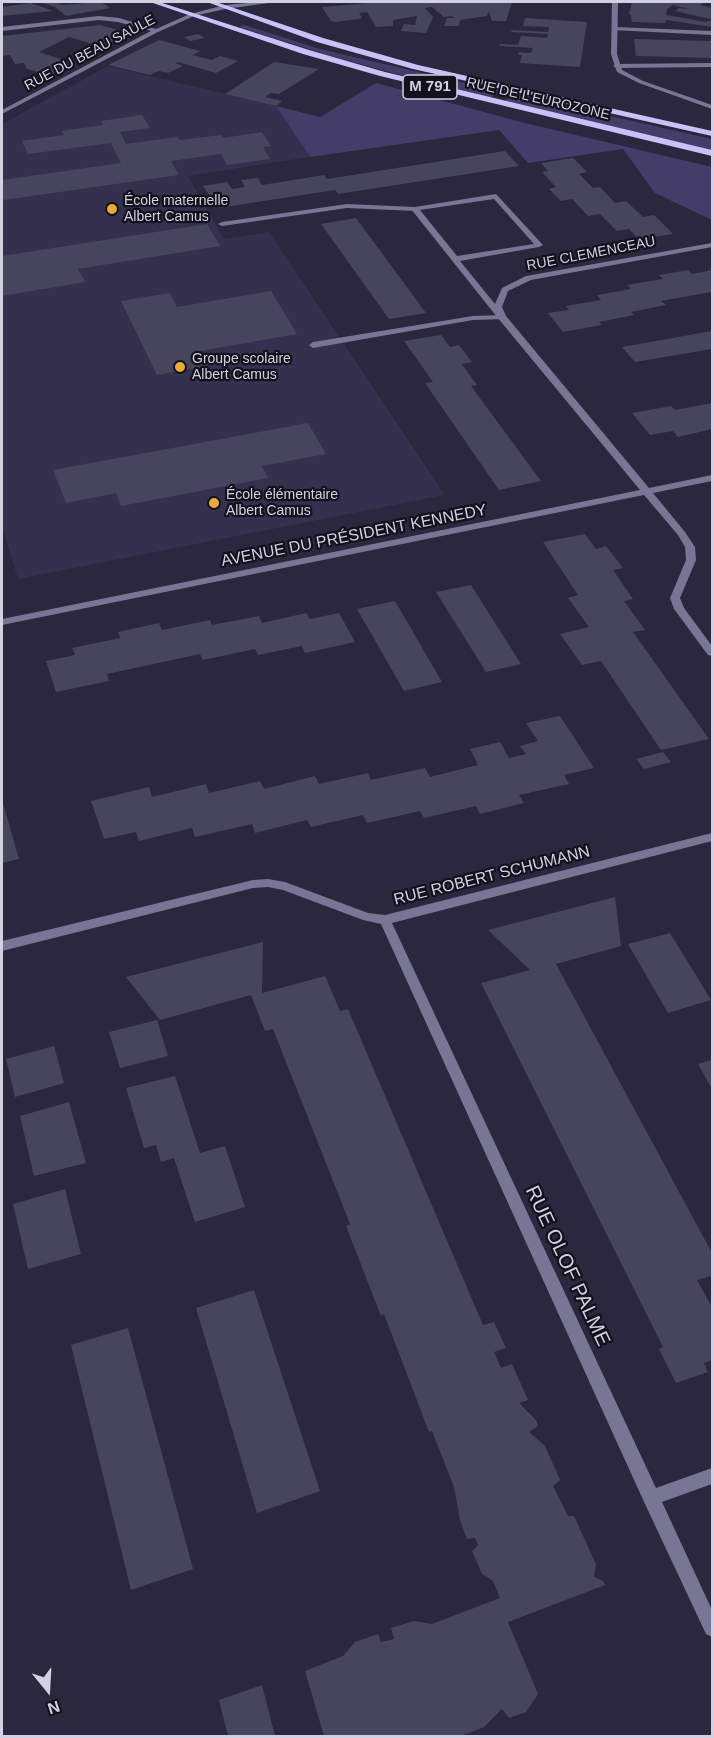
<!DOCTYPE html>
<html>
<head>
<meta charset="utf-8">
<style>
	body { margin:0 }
	#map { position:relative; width:714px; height:1738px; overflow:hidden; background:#2a273e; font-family:Helvetica,sans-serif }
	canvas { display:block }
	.frame { position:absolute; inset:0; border:3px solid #d2d1e1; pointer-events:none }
	.north { position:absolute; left:18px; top:1660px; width:60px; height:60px; -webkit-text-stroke:4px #12111c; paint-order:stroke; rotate:162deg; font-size:16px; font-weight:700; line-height:24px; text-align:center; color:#d2d1e1 }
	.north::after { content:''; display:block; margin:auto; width:21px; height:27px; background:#d2d1e1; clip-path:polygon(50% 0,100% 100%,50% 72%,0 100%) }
</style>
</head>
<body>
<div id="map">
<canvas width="714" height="1738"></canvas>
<div class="frame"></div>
<div class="north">N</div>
</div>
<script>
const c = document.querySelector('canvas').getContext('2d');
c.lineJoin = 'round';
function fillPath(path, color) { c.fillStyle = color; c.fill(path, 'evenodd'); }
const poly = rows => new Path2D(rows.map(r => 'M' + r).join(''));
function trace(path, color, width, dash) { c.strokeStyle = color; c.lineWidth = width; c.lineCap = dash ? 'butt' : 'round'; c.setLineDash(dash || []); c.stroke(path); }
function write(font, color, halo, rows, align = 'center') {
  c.font = font + ' Helvetica,sans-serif'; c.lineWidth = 4.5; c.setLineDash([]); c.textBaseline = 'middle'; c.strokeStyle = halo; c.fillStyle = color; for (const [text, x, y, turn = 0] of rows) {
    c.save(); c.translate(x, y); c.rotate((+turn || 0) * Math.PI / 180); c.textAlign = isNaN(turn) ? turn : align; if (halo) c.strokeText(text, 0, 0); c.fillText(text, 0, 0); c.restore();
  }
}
const built = poly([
	[108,66,276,106,310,157,188,176,224,239,269,232,445,495,18,579,2,526,2,124]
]);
const green = poly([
	[244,25,320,49,499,91,489,99,331,56,239,27],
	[376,83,525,123,712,167,712,220,655,193,623,149,528,163,499,130,310,157,276,106,320,117],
	[513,94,712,139,712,150,503,102]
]);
const building = poly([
	[40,2,55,2,62,5,101,2,110,8,66,16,55,7],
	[382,2,512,2,506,21,492,21,489,11,487,16,460,20,459,26,444,26,447,18,454,18,452,16,444,17,432,7,425,8,433,17,426,33,401,31,404,24,415,25,417,16,393,20,393,26,376,27,367,12,359,13,362,18,359,19,335,22,331,21,322,7],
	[632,2,705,2,700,5,712,8,712,17,710,19,675,11,679,8,689,9,673,5,667,9,666,15,706,22,712,20,712,27,666,20,665,23,632,22,631,15,629,14],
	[31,3,53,11,2,16,2,7],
	[525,18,587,22,580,67,520,63,522,55,518,55,519,52,531,53,533,48,499,46,500,44,518,45,521,36,547,38,548,34,511,32,512,30,548,32,549,27,523,26],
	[100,25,129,33,84,57,74,54,93,44,69,37,39,52,73,63,51,75,27,69,24,63,15,64,10,55,2,56,2,36],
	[198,34,205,38,190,41,184,37],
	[634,39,712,41,712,58,636,56],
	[159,40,200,51,193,55,212,60,220,56,238,61,216,73,178,62,175,63,183,66,168,73,159,71,150,75,108,65],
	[274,62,319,69,279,94,271,93,265,97,282,101,276,106,225,94],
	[142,115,150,128,120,132,126,144,177,137,180,140,221,135,223,138,262,132,271,146,263,147,270,159,227,165,221,154,171,161,179,175,4,200,2,194,2,180,121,163,111,143,28,154,22,141,64,135,62,131,103,125,101,121],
	[505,151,519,166,338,194,335,190,218,208,203,186,227,182,232,189,245,187,241,180,258,178,262,185,324,175,327,179],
	[573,158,587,172,579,174,593,188,600,187,615,203,626,201,643,217,654,215,673,234,639,239,629,229,617,231,600,214,588,216,572,199,561,201,549,189,556,187,542,172,548,171,541,163],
	[356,218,401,279,426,313,389,319,321,224],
	[207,224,220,246,78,269,85,282,2,296,2,256],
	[688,270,692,274,712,270,712,292,661,301,666,305,631,312,634,315,599,322,602,325,563,332,548,313,569,310,566,306,601,300,597,295,631,289,627,285,663,279,659,275],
	[271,291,297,334,200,351,208,366,157,375,121,301,170,293,177,307],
	[712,331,712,349,635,362,622,347],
	[441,335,450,347,459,345,472,362,462,364,477,385,471,386,541,481,499,490,425,383,433,382,404,341],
	[712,403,712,429,678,437,673,431,650,435,632,413,671,406,675,410],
	[308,423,326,454,262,466,268,478,121,506,116,493,66,503,53,470],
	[585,534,596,549,606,546,623,568,613,570,633,599,624,601,645,630,633,632,709,739,661,750,601,661,582,665,560,634,589,627,568,598,578,595,543,542],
	[471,585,521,664,486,672,436,592],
	[395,601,442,682,404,691,357,609],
	[306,613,310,619,339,613,355,642,305,653,302,646,258,655,255,649,203,660,200,654,107,674,109,681,56,692,46,661,75,655,72,648,120,638,118,632,159,623,162,630,210,620,212,625,259,616,262,623],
	[560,716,594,768,564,775,569,784,519,795,524,803,480,814,476,806,424,818,420,811,367,823,363,815,311,827,307,820,255,833,252,824,195,837,192,828,139,841,136,832,104,839,91,801,149,787,152,797,206,784,209,793,260,781,264,789,315,776,319,784,368,773,371,780,425,768,430,777,478,765,470,749,500,742,509,758,526,754,520,746,538,741,526,723],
	[663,752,671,762,644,769,636,759],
	[2,800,19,859,2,863],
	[615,897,621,946,556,964,712,1253,712,1276,697,1280,710,1304,712,1303,712,1360,704,1363,708,1372,676,1383,659,1349,663,1347,481,983,530,970,488,930],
	[670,933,711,1000,668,1013,628,944],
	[263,942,262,993,325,976,340,1011,348,1009,483,1325,494,1322,506,1348,494,1352,501,1368,512,1364,528,1400,519,1403,536,1420,538,1426,529,1432,545,1446,560,1480,553,1486,568,1516,574,1516,596,1564,594,1577,603,1581,605,1585,508,1622,538,1694,526,1712,509,1718,502,1709,484,1727,461,1736,444,1736,443,1735,438,1736,324,1736,305,1671,343,1656,355,1642,378,1634,381,1642,394,1639,391,1628,414,1621,432,1624,500,1598,493,1581,482,1574,472,1551,478,1545,475,1538,467,1539,460,1520,454,1487,432,1431,429,1432,384,1314,381,1316,346,1226,350,1224,273,1029,265,1031,251,995,160,1020,126,977],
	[157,1020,168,1056,120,1068,109,1032],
	[54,1046,64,1083,15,1097,6,1059],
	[712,1060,712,1089,698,1064],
	[175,1076,200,1153,225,1146,245,1207,195,1222,174,1158,161,1162,156,1145,144,1148,126,1088],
	[69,1102,86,1163,34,1176,20,1116],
	[65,1189,81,1254,28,1269,13,1204],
	[254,1290,320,1491,257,1513,196,1308],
	[128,1328,193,1569,131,1590,71,1345],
	[262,1685,275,1736,228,1736,219,1700]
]);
const service = poly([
	[614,27,712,31,712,35,612,30,612,28,614,27],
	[712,63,712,67,616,68,613,66,616,64,712,63],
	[347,204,415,207,419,209,415,211,347,208,222,226,218,224,222,222,347,204],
	[502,315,505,315,505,319,473,320,313,348,309,345,313,342,473,316,502,315]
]);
const minor = poly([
	[260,2,276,2,225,9,194,16,158,32,2,114,2,110,151,31,118,22,99,20,2,31,2,27,99,16,119,18,156,29,190,14,225,5,260,2],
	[612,2,618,2,617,54,622,70,643,81,712,105,712,109,639,83,617,72,611,54,612,2],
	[496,194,543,245,539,247,460,261,495,304,502,288,526,276,712,243,712,247,531,280,508,291,502,307,506,316,649,488,712,475,712,481,653,493,685,532,695,547,696,560,680,598,684,608,712,646,712,656,708,655,674,609,670,598,686,560,685,547,678,535,644,495,2,625,2,619,640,490,497,317,411,209,415,207,496,194],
	[494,199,534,244,457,256,420,210,494,199],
	[712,833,712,841,392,923,656,1488,712,1468,712,1484,662,1502,712,1610,712,1637,706,1634,645,1504,381,924,363,920,283,890,268,887,253,888,2,951,2,941,253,880,268,879,285,882,368,913,385,915,712,833]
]);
const primary = poly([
	[150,2,159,2,309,50,385,72,712,150,712,156,380,76,303,54,150,2],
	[207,2,216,2,323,38,418,65,712,131,712,136,413,69,317,42,207,2]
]);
const markers = [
	[112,209,6,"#e8ab37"],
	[180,367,6,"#e8ab37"],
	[214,503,6,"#e8ab37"]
];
const farStreetnames = [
	["RUE DU BEAU SAULE",90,53,-28],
	["RUE DE L'EUROZONE",538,99,13],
	["RUE CLEMENCEAU",591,254,-11]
];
const farPoinames = [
	["École maternelle",124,201],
	["Albert Camus",124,217],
	["Groupe scolaire",192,359],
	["Albert Camus",192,375],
	["École élémentaire",226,495],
	["Albert Camus",226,511]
];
const shields = [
	[430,87,54]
];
const shieldNames = [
	["M 791",430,87]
];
const streetNames = [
	["AVENUE DU PRÉSIDENT KENNEDY",354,536,-11],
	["RUE ROBERT SCHUMANN",492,876,-14]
];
const nearStreetnames = [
	["RUE OLOF PALME",567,1266,65]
];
fillPath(built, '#34304d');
fillPath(green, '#443d6a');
fillPath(building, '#47455e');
fillPath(service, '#787595');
fillPath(minor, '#787595');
fillPath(primary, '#c7c2f7');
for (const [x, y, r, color] of markers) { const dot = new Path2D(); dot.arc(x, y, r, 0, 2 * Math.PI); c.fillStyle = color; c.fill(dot); trace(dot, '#12111c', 2); }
write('14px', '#d2d1e1', '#12111c', farStreetnames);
write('14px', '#d2d1e1', '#12111c', farPoinames, 'left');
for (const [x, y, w] of shields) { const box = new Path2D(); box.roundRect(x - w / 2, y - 12, w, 24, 4.5); c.fillStyle = '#12111c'; c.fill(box); trace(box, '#d2d1e1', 1.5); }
write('bold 15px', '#d2d1e1', null, shieldNames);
write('16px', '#d2d1e1', '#12111c', streetNames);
write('20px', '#d2d1e1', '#12111c', nearStreetnames);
</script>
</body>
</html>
